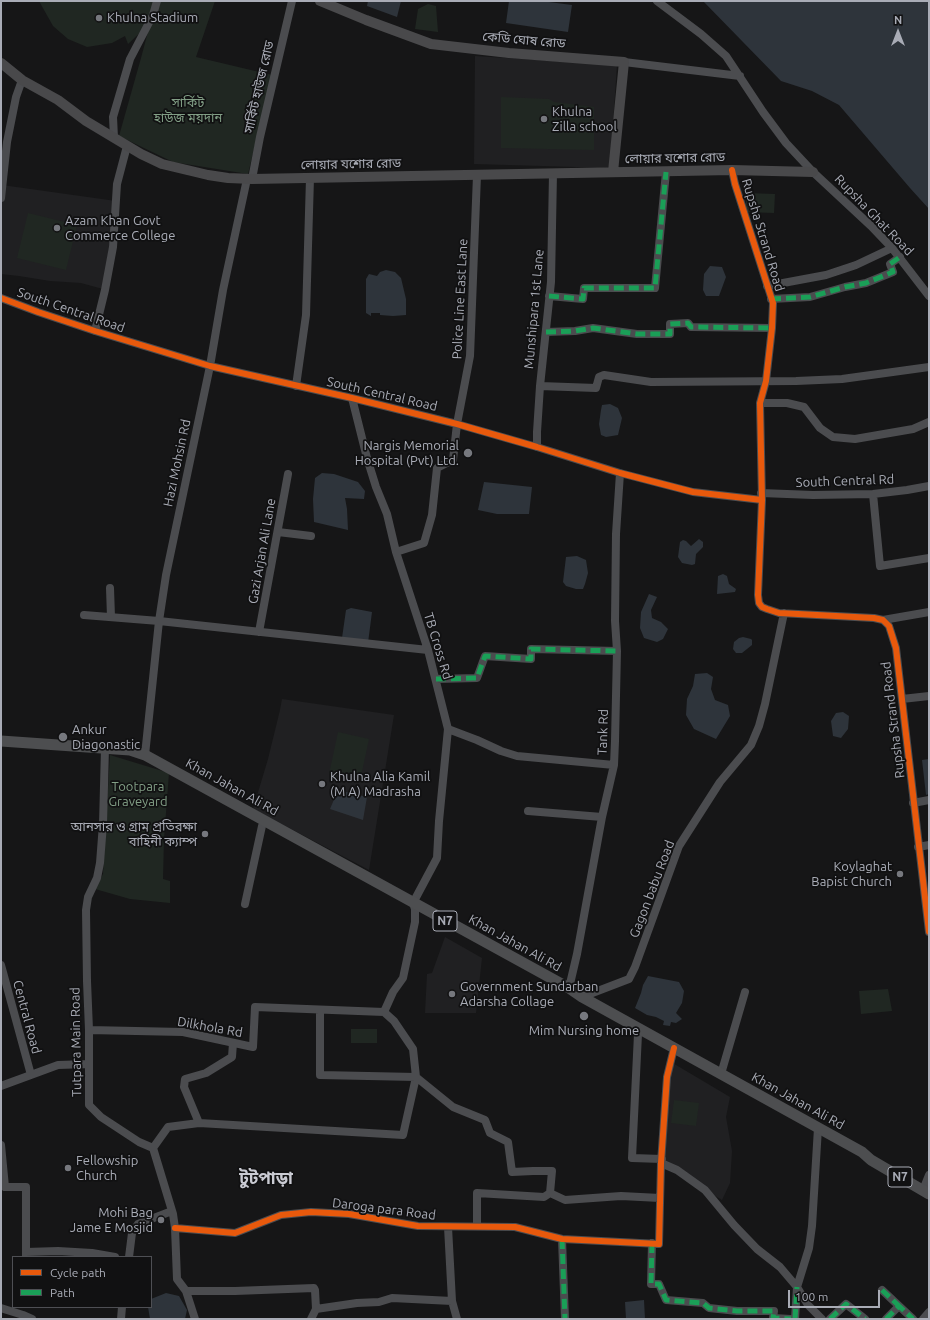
<!DOCTYPE html>
<html>
<head>
<meta charset="utf-8">
<style>
	body { margin:0 }
	#map { position:relative; width:930px; height:1320px; overflow:hidden; background:#161617; font-family:Ubuntu,sans-serif }
	canvas { display:block }
	.frame { position:absolute; inset:0; border:2px solid #a9acb6; pointer-events:none }
	.legend { position:absolute; left:12px; top:1256px; width:140px; height:52px; box-sizing:border-box; background:#111112; border:1px solid #4e4f54; margin:0; padding:5px 7px; list-style:none; font-size:12px; color:#a9acb6 }
	.legend li { display:flex; align-items:center; gap:8px; height:20px }
	.legend b { width:20px; border:1px solid #4e4f54 }
	.north { position:absolute; left:878px; top:12px; width:40px; height:40px; -webkit-text-stroke:3px #111112; paint-order:stroke; rotate:0deg; font-size:11px; font-weight:700; line-height:16px; text-align:center; color:#a9acb6 }
	.north::after { content:''; display:block; margin:auto; width:14px; height:18px; background:#a9acb6; clip-path:polygon(50% 0,100% 100%,50% 72%,0 100%) }
	.scale { position:absolute; left:788px; top:1290px; width:92px; height:18px; box-sizing:border-box; border:2px solid #a9acb6; border-top:0; padding-left:5px; font-size:12px; line-height:14px; white-space:nowrap; color:#a9acb6; -webkit-text-stroke:3px #111112; paint-order:stroke }
</style>
</head>
<body>
<div id="map">
<canvas width="930" height="1320"></canvas>
<div class="frame"></div>
<ul class="legend">
<li><b style="height:5px;background:#e8590c"></b>Cycle path</li>
<li><b style="height:5px;background:#1a9f57"></b>Path</li>
</ul>
<div class="north">N</div>
<div class="scale">100 m</div>
</div>
<script>
const c = document.querySelector('canvas').getContext('2d');
c.lineJoin = 'round';
function fillPath(path, color) { c.fillStyle = color; c.fill(path, 'evenodd'); }
const poly = rows => new Path2D(rows.map(r => 'M' + r).join(''));
function trace(path, color, width, dash) { c.strokeStyle = color; c.lineWidth = width; c.lineCap = dash ? 'butt' : 'round'; c.setLineDash(dash || []); c.stroke(path); }
function write(font, color, halo, rows, align = 'center') {
  c.font = font + ' Ubuntu,"Noto Sans Bengali",sans-serif'; c.lineWidth = 3.5; c.setLineDash([]); c.textBaseline = 'middle'; c.strokeStyle = halo; c.fillStyle = color; for (const [text, x, y, turn = 0] of rows) {
    c.save(); c.translate(x, y); c.rotate((+turn || 0) * Math.PI / 180); c.textAlign = isNaN(turn) ? turn : align; if (halo) c.strokeText(text, 0, 0); c.fillText(text, 0, 0); c.restore();
  }
}
const built = poly([
	[475,56,617,65,610,168,474,164],
	[2,185,116,201,103,289,81,283,50,281,19,276,1,274,1,209],
	[282,699,394,715,369,870,253,809,268,759,280,710],
	[445,937,482,958,476,1013,425,1013,427,974,432,973],
	[671,1062,730,1097,726,1117,732,1151,730,1183,722,1200,661,1163]
]);
const green = poly([
	[39,1,215,1,196,57,272,75,248,174,173,162,119,136,141,58,153,13,144,29,128,44,125,36,112,43,87,47,68,39,53,26],
	[428,4,436,6,438,32,415,29,418,9],
	[501,97,549,99,554,102,594,107,594,150,501,148],
	[746,193,775,194,774,213,746,212],
	[28,213,77,225,66,270,17,258],
	[338,732,369,739,360,781,329,774],
	[110,755,169,773,164,839,163,879,170,881,170,903,130,899,95,889,103,874],
	[888,989,892,1011,861,1014,859,991],
	[351,1029,377,1029,377,1043,351,1043],
	[674,1100,699,1103,696,1126,671,1123]
]);
const water = poly([
	[368,1,401,1,397,17,367,6],
	[509,1,541,1,572,5,568,32,506,23],
	[703,1,929,1,929,209,910,188,839,105,812,91,781,81],
	[710,266,722,267,726,277,719,296,706,296,703,290,704,274],
	[386,270,395,272,401,278,406,299,406,315,393,316,380,315,380,313,371,313,371,316,366,313,366,279,369,274,377,276,380,272],
	[610,404,618,408,622,418,618,435,606,437,601,435,599,424,601,410,602,405],
	[322,473,334,474,358,482,365,491,364,499,345,498,347,509,348,530,314,522,313,499,315,478],
	[484,482,532,487,529,514,497,514,478,510],
	[699,539,703,542,703,547,696,554,695,564,692,565,682,563,678,557,680,542,683,540,686,541,691,546],
	[577,556,586,560,588,573,585,584,583,589,576,589,566,586,563,582,566,557],
	[723,574,727,576,729,584,736,589,735,592,717,594,718,576],
	[649,594,657,597,651,610,652,618,661,622,668,629,663,639,657,642,644,638,640,628,641,612],
	[351,608,372,612,368,643,342,638,346,610],
	[743,637,751,639,752,640,752,645,742,653,736,653,733,649,734,642,739,638],
	[707,673,713,677,711,689,715,700,728,705,730,716,716,739,694,729,686,715,687,699,693,686,695,674],
	[843,712,849,716,848,729,841,738,833,736,831,721,836,713],
	[929,759,929,794,926,795,922,760],
	[338,790,367,797,363,820,330,809],
	[648,976,679,982,684,991,682,1003,676,1013,682,1019,676,1023,671,1022,670,1026,663,1025,664,1021,656,1017,647,1015,635,1008,641,993,643,985],
	[166,1293,179,1296,187,1310,185,1319,150,1319,148,1307,151,1307,151,1299],
	[644,1300,645,1319,626,1319,625,1302]
]);
const minor = poly([
	[657,1,701,34,726,56,763,112,786,143,813,172,871,226,892,248,929,296],
	[624,62,740,76],
	[114,138,113,117,130,59,153,15,157,1],
	[732,170,735,184,773,303,772,328,766,381,760,403,762,500,758,595,759,603,762,607,767,609,779,613,874,618,883,620,889,626,896,648,929,932],
	[252,179,260,137,292,1],
	[1,198,7,142,16,97,22,80],
	[767,286,826,275,856,265,892,248],
	[549,296,583,299,584,288,655,288,666,172],
	[1,298,38,312,95,331,210,366,352,398,457,424,537,447,620,473,693,492,762,500],
	[771,299,810,297,845,287,866,283,893,272,890,264,900,257],
	[95,331,105,290,113,247,117,184,127,146],
	[546,332,575,331,593,328,637,334,670,334,670,324,688,323,691,327,772,328],
	[296,386,306,315,310,178],
	[540,386,596,388,599,377,604,375,651,382,796,381,842,379,929,367],
	[352,398,367,458,376,487,387,514,396,552,428,650,448,729,439,821,437,858,413,903,415,909,415,922,403,978,393,992,384,1012],
	[760,403,787,403,804,407,820,428,833,437,855,439,913,429,929,422],
	[537,447,537,432,540,386,551,282,553,173],
	[761,493,813,495,873,494,907,490,929,486],
	[873,494,880,566,929,558],
	[278,532,311,536],
	[396,552,424,543,432,515,437,468,453,460,457,424,470,356,477,175],
	[110,588,111,617],
	[84,615,159,621,428,650],
	[883,620,929,612],
	[259,632,288,474],
	[436,679,477,678,485,656,531,659,531,649,617,651],
	[902,699,929,696],
	[448,729,477,740,501,751,517,756,614,765],
	[105,748,103,824,100,863,97,878,88,897,86,910,87,981,89,1030,89,1105,101,1117,139,1142,153,1148,173,1214,175,1228,177,1279,186,1291,195,1319],
	[145,755,159,621,166,575,210,366,223,290,247,179],
	[913,803,929,800],
	[528,811,602,817],
	[918,847,929,845],
	[245,904,262,826],
	[1,965,31,1075],
	[569,988,577,954,602,817,614,765,615,741,617,651,615,621,616,534,620,473],
	[582,997,629,979,635,967,679,846,720,782,751,745,759,726,765,704,784,613],
	[384,1012,394,1021,413,1049,416,1077,453,1107,485,1120,490,1133,508,1142,512,1172,533,1171,552,1171,550,1193,544,1197,477,1193,477,1226],
	[89,1030,183,1032,253,1047,255,1007,384,1012],
	[638,1034,632,1158,662,1159],
	[721,1074,745,992],
	[1,1086,58,1065,89,1064],
	[199,1123,184,1087,185,1079,206,1073,232,1057,233,1043],
	[1,1145,5,1187,26,1187,26,1257],
	[153,1148,168,1127,199,1123,403,1135,416,1077,320,1075,320,1010],
	[661,1163,677,1170,705,1190,734,1225,757,1249,780,1267,797,1287,808,1305,822,1319],
	[923,1190,929,1175],
	[550,1193,565,1200,621,1196,660,1198],
	[448,1227,452,1301,457,1319],
	[175,1228,235,1233,281,1215,311,1212,349,1214,418,1226,515,1227,562,1239,659,1244,661,1163,667,1077,674,1048],
	[562,1239,565,1319],
	[652,1243,651,1284,659,1284,666,1300,703,1303,709,1308,737,1311,774,1311,773,1318,791,1319],
	[26,1252,58,1251,92,1253,115,1257],
	[129,1257,132,1233,138,1224,172,1211],
	[882,1290,899,1306],
	[186,1291,235,1291,314,1288,315,1290,316,1309],
	[1,1308,23,1315,32,1319],
	[121,1319,122,1307],
	[311,1319,316,1309,357,1303,379,1302,392,1298,452,1301],
	[795,1319,797,1287,809,1248,812,1226,818,1128],
	[830,1319,846,1304,865,1319],
	[886,1319,899,1306,913,1319],
	[923,1319,929,1312]
]);
const major = poly([
	[320,1,366,20,431,44,509,53,624,62,613,172],
	[1,63,22,80,58,100,86,121,141,154,162,164,208,175,228,178,252,179,732,170,813,172]
]);
const highway = poly([
	[1,741,130,750,145,755,569,988,582,997,862,1152,871,1160,929,1194]
]);
const quiet = poly([
	[549,296,583,299,584,288,655,288,666,172],
	[771,299,810,297,845,287,866,283,893,272,890,264,900,257],
	[546,332,575,331,593,328,637,334,670,334,670,324,688,323,691,327,772,328],
	[436,679,477,678,485,656,531,659,531,649,617,651],
	[562,1239,565,1319],
	[652,1243,651,1284,659,1284,666,1300,703,1303,709,1308,737,1311,774,1311,773,1318,791,1319],
	[882,1290,899,1306],
	[795,1319,797,1287],
	[830,1319,846,1304,865,1319],
	[886,1319,899,1306,913,1319]
]);
const cycleway = poly([
	[732,170,735,184,773,303,772,328,766,381,760,403,762,500,758,595,759,603,762,607,767,609,779,613,874,618,883,620,889,626,896,648,929,932],
	[1,298,38,312,95,331,210,366,352,398,457,424,537,447,620,473,693,492,762,500],
	[175,1228,235,1233,281,1215,311,1212,349,1214,418,1226,515,1227,562,1239,659,1244,661,1163,667,1077,674,1048]
]);
const markers = [
	[99,18,4,"#76787e"],
	[544,119,4,"#76787e"],
	[57,228,4,"#76787e"],
	[468,453,5,"#76787e"],
	[63,737,5,"#76787e"],
	[322,784,4,"#76787e"],
	[205,834,4,"#76787e"],
	[900,874,4,"#76787e"],
	[452,994,4,"#76787e"],
	[584,1016,5,"#76787e"],
	[68,1168,4,"#76787e"],
	[161,1220,4,"#76787e"]
];
const shields = [
	[445,921,24],
	[900,1177,24]
];
const shieldNames = [
	["N7",445,921],
	["N7",900,1177]
];
const poiNames = [
	["Khulna Stadium",107,18],
	["Khulna",552,112],
	["Zilla school",552,127],
	["Azam Khan Govt",65,221],
	["Commerce College",65,236],
	["Nargis Memorial",459,446,"right"],
	["Hospital (Pvt) Ltd.",459,461,"right"],
	["Ankur",72,730],
	["Diagonastic",72,745],
	["Khulna Alia Kamil",330,777],
	["(M A) Madrasha",330,792],
	["আনসার ও গ্রাম প্রতিরক্ষা",197,827,"right"],
	["বাহিনী ক্যাম্প",197,842,"right"],
	["Koylaghat",892,867,"right"],
	["Bapist Church",892,882,"right"],
	["Government Sundarban",460,987],
	["Adarsha Collage",460,1002],
	["Mim Nursing home",584,1031,"center"],
	["Fellowship",76,1161],
	["Church",76,1176],
	["Mohi Bag",153,1213,"right"],
	["Jame E Mosjid",153,1228,"right"]
];
const streetNames = [
	["কেডি ঘোষ রোড",524,40,5],
	["সার্কিট হাউজ রোড",259,87,-77],
	["লোয়ার যশোর রোড",675,158,-1],
	["লোয়ার যশোর রোড",351,164,-1],
	["Rupsha Ghat Road",874,215,46],
	["Rupsha Strand Road",763,235,73],
	["Police Line East Lane",460,299,-87],
	["Munshipara 1st Lane",534,309,-85],
	["South Central Road",71,310,19],
	["South Central Road",382,394,13],
	["Hazi Mohsin Rd",177,463,-78],
	["South Central Rd",845,481,-2],
	["Gazi Arjan Ali Lane",262,551,-80],
	["TB Cross Rd",438,646,73],
	["Rupsha Strand Road",893,720,-97],
	["Tank Rd",603,732,-88],
	["Khan Jahan Ali Rd",232,787,29],
	["Gagon babu Road",652,889,-69],
	["Khan Jahan Ali Rd",515,943,29],
	["Central Road",27,1017,75],
	["Dilkhola Rd",210,1027,10],
	["Tutpara Main Road",76,1042,-91],
	["Khan Jahan Ali Rd",798,1101,29],
	["Daroga para Road",384,1209,7]
];
const parkNames = [
	["সার্কিট",188,103],
	["হাউজ ময়দান",188,118],
	["Tootpara",138,787],
	["Graveyard",138,802]
];
const districtNames = [
	["টুটপাড়া",266,1178]
];
fillPath(built, '#202022');
fillPath(green, '#202722');
fillPath(water, '#2e343b');
trace(minor, '#4b4c4f', 8);
trace(major, '#49494b', 10);
trace(highway, '#4d4e50', 11);
trace(quiet, '#1a9f57', 5, [10, 5]);
trace(cycleway, '#e8590c', 6);
for (const [x, y, r, color] of markers) { const dot = new Path2D(); dot.arc(x, y, r, 0, 2 * Math.PI); c.fillStyle = color; c.fill(dot); trace(dot, '#111112', 1.5); }
for (const [x, y, w] of shields) { const box = new Path2D(); box.roundRect(x - w / 2, y - 10, w, 20, 3); c.fillStyle = '#111112'; c.fill(box); trace(box, '#a9acb6', 1); }
write('bold 12px', '#a9acb6', null, shieldNames);
write('13px', '#a9acb6', '#111112', poiNames, 'left');
write('13px', '#a9acb6', '#111112', streetNames);
write('13px', '#829f86', '#111112', parkNames);
write('bold 17px', '#cacbd3', '#111112', districtNames);
</script>
</body>
</html>
